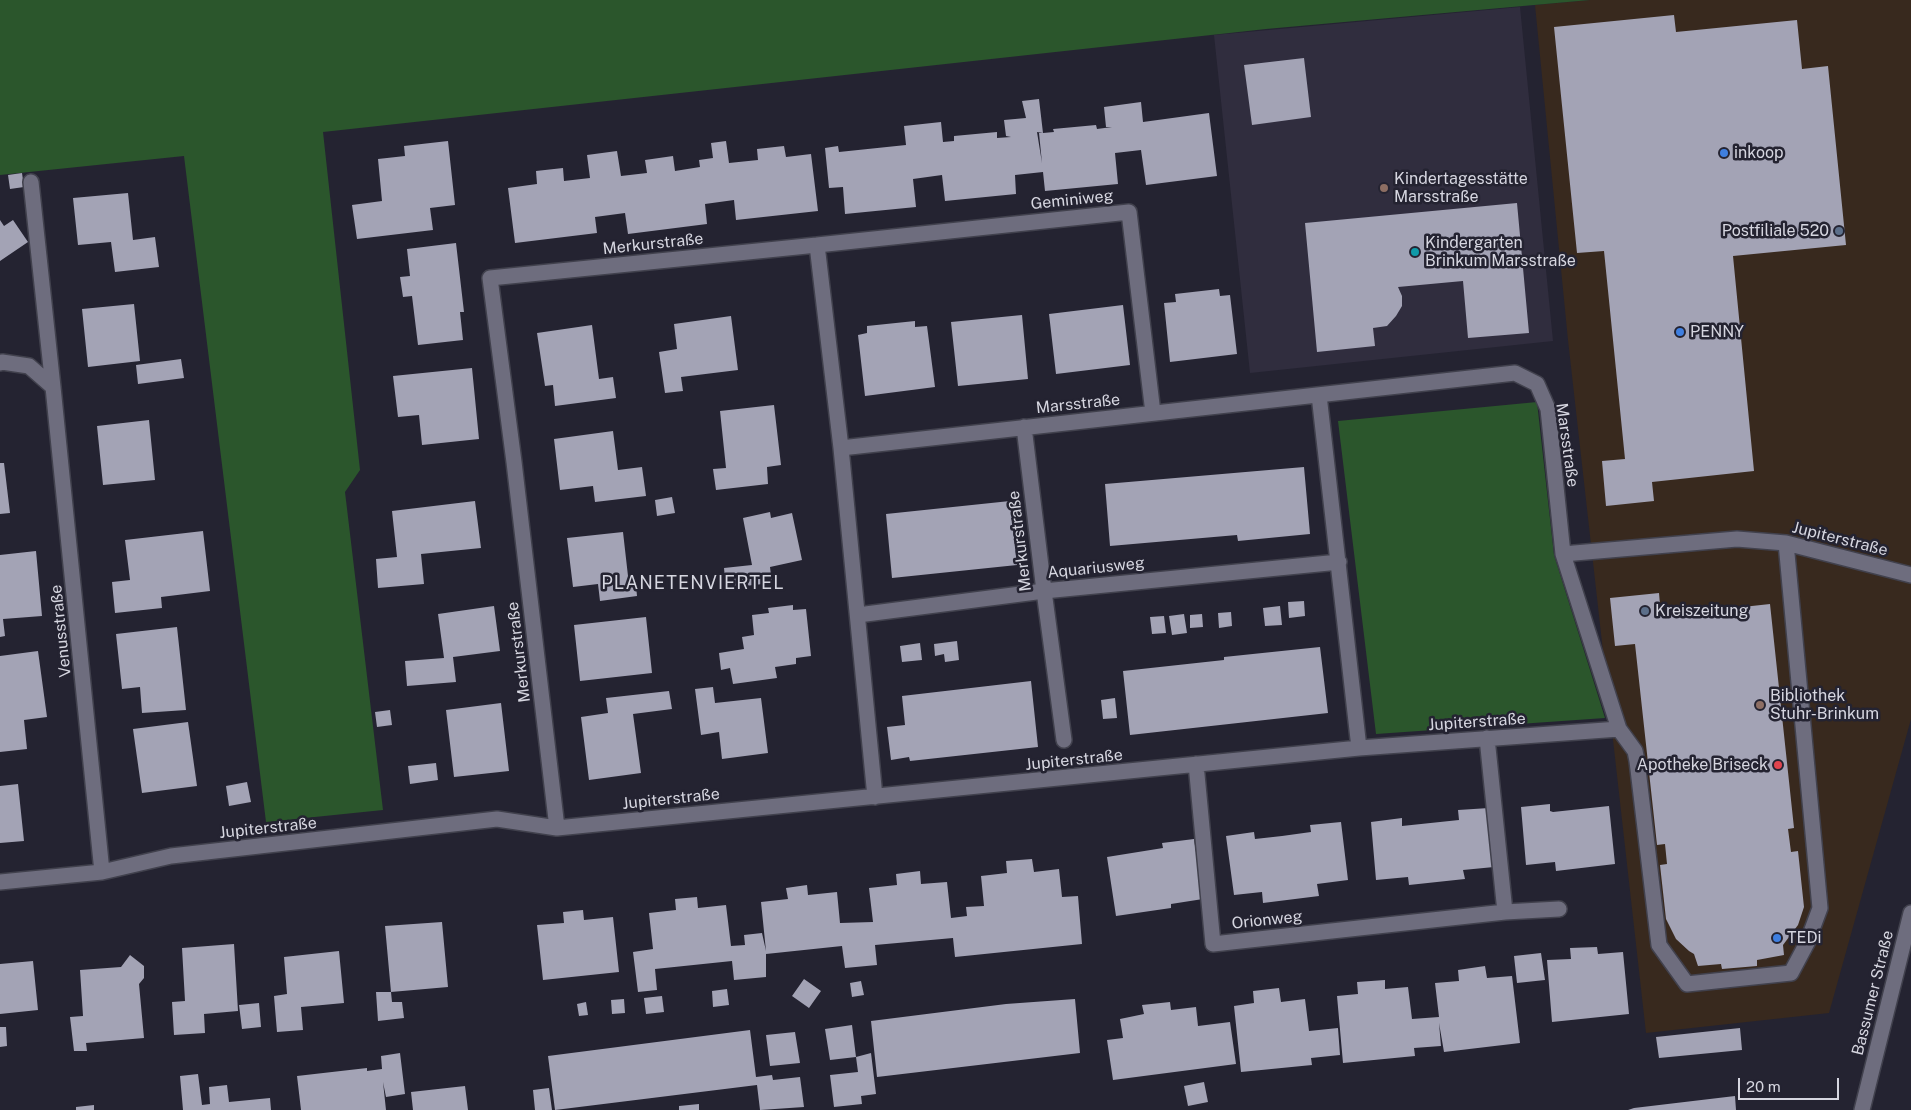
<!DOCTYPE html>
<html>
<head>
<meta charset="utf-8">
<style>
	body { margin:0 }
	#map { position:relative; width:1911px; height:1110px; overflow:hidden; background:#242331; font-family:"Public Sans",sans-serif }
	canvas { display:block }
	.scale { position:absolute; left:1738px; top:1078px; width:101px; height:22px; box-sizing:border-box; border:2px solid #d6d6e0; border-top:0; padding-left:6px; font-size:15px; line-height:18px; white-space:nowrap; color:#d6d6e0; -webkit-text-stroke:4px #242331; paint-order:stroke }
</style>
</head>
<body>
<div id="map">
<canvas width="1911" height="1110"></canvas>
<div class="scale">20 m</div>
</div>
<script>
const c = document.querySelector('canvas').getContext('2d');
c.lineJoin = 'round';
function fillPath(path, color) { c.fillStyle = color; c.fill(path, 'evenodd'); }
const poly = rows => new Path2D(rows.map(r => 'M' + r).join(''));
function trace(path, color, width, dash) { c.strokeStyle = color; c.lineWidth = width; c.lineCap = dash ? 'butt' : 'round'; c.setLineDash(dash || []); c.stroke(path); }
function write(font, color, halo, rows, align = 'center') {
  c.font = font + ' "Public Sans",sans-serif'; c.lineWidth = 5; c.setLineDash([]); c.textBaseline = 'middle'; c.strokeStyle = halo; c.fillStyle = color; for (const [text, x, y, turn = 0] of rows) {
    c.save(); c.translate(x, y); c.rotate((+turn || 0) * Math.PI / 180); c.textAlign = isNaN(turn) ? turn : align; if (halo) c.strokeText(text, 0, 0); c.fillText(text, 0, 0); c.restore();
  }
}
const commercial = poly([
	[1590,0,1911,0,1911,719,1829,1013,1646,1033,1568,340,1535,5]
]);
const education = poly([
	[1520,7,1553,341,1250,373,1214,35]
]);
const green = poly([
	[0,0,1590,0,1266,29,323,132,360,470,345,492,383,810,266,822,184,156,0,175],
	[1537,402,1554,555,1605,718,1376,734,1338,421]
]);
const building = poly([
	[1674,15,1676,32,1797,20,1802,69,1828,66,1846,245,1733,256,1754,471,1652,482,1654,501,1606,506,1602,461,1625,459,1604,251,1577,253,1554,27],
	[1304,58,1311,117,1252,125,1244,65],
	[1039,99,1043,133,1054,132,1053,129,1096,125,1097,129,1112,127,1106,127,1104,107,1141,102,1143,122,1209,113,1217,176,1146,185,1141,150,1115,153,1118,184,1045,191,1043,172,1015,175,1016,194,945,201,942,175,913,179,916,207,845,214,843,187,829,188,825,148,838,146,839,152,906,145,904,126,941,122,943,142,954,141,954,136,997,132,997,138,1011,137,1006,136,1004,120,1026,118,1022,101],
	[1037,132,1043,133,1039,133,1042,163],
	[448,141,455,205,430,208,433,230,357,239,352,205,382,201,378,159,405,156,404,146],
	[726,141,729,163,758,160,757,149,784,146,786,157,811,154,818,211,736,220,734,200,705,204,707,224,628,234,625,213,595,217,597,233,515,243,508,188,537,184,536,171,563,168,564,181,590,178,587,155,617,151,621,176,647,173,645,160,673,156,675,171,700,167,699,160,713,158,711,143],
	[22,173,24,187,10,189,8,175],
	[128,193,133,240,155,237,159,267,115,272,111,242,78,245,73,198],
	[1517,203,1529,333,1468,338,1463,281,1398,287,1402,296,1402,306,1396,316,1387,326,1373,328,1375,346,1317,352,1305,223],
	[0,220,4,226,13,220,28,242,0,261],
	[456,243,464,312,460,312,463,340,418,345,412,296,403,297,400,277,410,276,407,249],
	[1219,289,1220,296,1230,295,1237,354,1170,362,1164,303,1176,302,1175,294],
	[134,304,140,361,88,367,82,309],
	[1123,305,1130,365,1056,374,1049,314],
	[1022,315,1028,379,958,386,951,322],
	[731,316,738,370,681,377,683,391,665,393,659,352,677,349,674,324],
	[915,321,915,327,927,326,935,387,865,396,858,335,867,333,867,326],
	[592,325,599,379,613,377,616,398,555,406,553,385,545,386,537,333],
	[181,359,184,378,138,384,136,365],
	[472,368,479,439,422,445,419,415,398,417,393,376],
	[774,405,781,465,767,467,768,484,716,490,713,469,726,468,720,411],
	[149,420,155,480,103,485,97,426],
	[613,431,618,470,642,467,646,496,595,502,593,486,560,490,554,439],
	[0,463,4,463,10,513,0,514],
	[1304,467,1310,534,1238,541,1237,535,1110,546,1105,484],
	[672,497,675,513,657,516,655,500],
	[475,501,481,548,421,554,424,584,378,588,376,559,397,557,392,511],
	[1010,501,1017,565,892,578,886,514],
	[770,512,771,518,792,513,802,560,770,567,772,583,726,588,724,568,752,565,743,518],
	[203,531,210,591,161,597,162,608,115,613,112,582,130,580,125,540],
	[623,532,628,576,635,575,637,596,600,601,598,584,573,587,567,538],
	[36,551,42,616,3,619,5,636,0,637,0,555],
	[1659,593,1661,616,1770,604,1794,828,1788,829,1791,852,1798,851,1804,907,1798,925,1783,945,1784,955,1757,960,1757,966,1722,969,1721,964,1698,966,1694,954,1689,951,1676,939,1666,919,1660,865,1667,864,1665,844,1657,845,1635,644,1615,646,1610,598],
	[1304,601,1305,616,1289,618,1288,602],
	[793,605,793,610,806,609,811,656,796,658,796,664,775,667,777,678,733,684,730,668,721,670,719,653,744,649,742,637,754,635,752,615,769,613,768,608],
	[494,606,500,651,453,657,456,682,407,686,405,661,444,658,438,614],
	[1280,606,1282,625,1265,626,1263,608],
	[1231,612,1232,626,1219,628,1218,613],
	[1184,614,1187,633,1172,635,1169,616],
	[1202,614,1203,627,1190,628,1190,615],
	[1164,616,1166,633,1152,634,1150,617],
	[646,617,652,673,580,681,574,625],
	[177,627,186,710,142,713,140,687,122,689,116,634],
	[957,641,959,660,945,662,944,654,935,656,934,644],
	[920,643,922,660,902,662,900,646],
	[1320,647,1328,713,1130,735,1123,671,1224,660,1224,657],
	[38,651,47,717,24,720,27,749,0,752,0,656],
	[1031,681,1038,747,910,761,909,757,891,760,887,727,905,725,902,696],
	[713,687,715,703,761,698,768,753,722,759,719,732,701,735,695,689],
	[669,691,672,709,633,714,641,773,589,780,581,717,608,713,606,698],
	[1115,698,1117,718,1103,719,1101,700],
	[501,703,509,771,454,777,446,710],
	[390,710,392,725,377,727,375,712],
	[188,722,197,786,142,793,133,729],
	[436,763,438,780,410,784,408,766],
	[247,782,251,802,229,806,226,786],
	[18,784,24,841,0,843,0,786],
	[1550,804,1550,811,1553,812,1609,806,1615,864,1556,871,1555,862,1526,865,1521,807],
	[1489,808,1494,867,1463,870,1465,879,1409,885,1408,877,1376,880,1371,822,1402,818,1402,826,1459,820,1458,810],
	[1341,822,1348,880,1317,884,1319,896,1263,903,1262,892,1234,895,1226,836,1254,832,1255,839,1282,836,1311,832,1310,825],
	[1194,839,1203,899,1171,904,1171,908,1116,916,1107,857,1163,848,1162,843],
	[1032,859,1034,872,1059,869,1062,897,1078,896,1082,944,955,957,953,938,875,945,877,965,845,968,842,946,766,954,766,977,734,980,732,961,655,969,657,990,638,992,633,952,653,949,649,913,676,910,675,899,697,897,698,908,726,905,731,946,745,945,744,935,762,933,766,951,761,902,788,899,786,888,807,885,808,895,837,892,840,923,873,922,869,888,897,885,896,874,920,871,921,884,947,882,951,918,967,916,966,907,984,906,981,876,1007,873,1006,861],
	[583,910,584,920,613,917,619,972,543,980,537,925,564,923,563,912],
	[442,922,448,987,391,992,392,1002,402,1002,404,1018,378,1021,376,992,391,992,385,926],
	[234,944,238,1011,204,1014,205,1033,174,1035,172,1002,185,1001,182,948],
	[1597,947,1598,954,1623,952,1629,1014,1552,1022,1547,960,1571,959,1570,948],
	[339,951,344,1003,301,1007,303,1030,277,1032,274,996,287,994,284,957],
	[1541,953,1545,980,1517,983,1514,956],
	[130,955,144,966,144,978,139,984,144,1038,86,1043,87,1051,74,1051,70,1017,83,1016,80,970,121,967],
	[33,961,38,1010,0,1014,0,964],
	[1485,966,1487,978,1512,976,1520,1043,1444,1052,1439,1023,1441,1046,1414,1048,1415,1056,1343,1063,1337,996,1358,994,1357,982,1385,980,1385,989,1408,987,1412,1019,1439,1017,1435,983,1459,981,1458,970],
	[804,979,821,991,809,1008,792,996],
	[861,981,864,995,852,997,850,983],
	[1279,988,1281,1002,1305,999,1309,1031,1338,1028,1340,1055,1311,1058,1312,1065,1241,1072,1234,1006,1254,1003,1253,991],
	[727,989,729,1005,713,1007,712,991],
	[662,996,664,1012,646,1014,644,998],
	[624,999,625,1013,612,1014,611,1000],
	[1075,999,1080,1053,877,1077,871,1021,1006,1004],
	[586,1002,588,1015,579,1016,577,1004],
	[1170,1002,1171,1010,1196,1007,1198,1026,1230,1022,1236,1064,1113,1080,1107,1040,1123,1038,1120,1019,1144,1014,1142,1005],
	[259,1003,261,1027,242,1029,239,1005],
	[852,1025,856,1057,830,1060,825,1029],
	[0,1027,6,1027,7,1046,0,1047],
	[1740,1028,1742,1050,1659,1058,1656,1037],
	[750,1030,756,1077,772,1075,773,1080,800,1077,804,1107,760,1110,757,1085,555,1110,548,1056],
	[795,1032,800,1063,770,1066,766,1035],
	[400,1053,405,1094,386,1097,383,1082,386,1110,301,1110,297,1076,367,1068,367,1071,382,1069,381,1056],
	[871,1053,876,1094,861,1096,862,1104,834,1107,830,1075,858,1072,856,1057],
	[198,1074,202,1105,210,1104,209,1087,227,1085,229,1102,270,1098,271,1110,183,1110,180,1076],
	[1204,1082,1208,1102,1188,1106,1184,1086],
	[465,1086,468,1110,413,1110,411,1092],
	[549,1088,552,1110,535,1110,533,1090],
	[1735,1096,1736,1110,1628,1110,1634,1108],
	[699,1104,699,1110,679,1110,679,1106],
	[94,1105,94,1110,76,1110,76,1107]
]);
const minor = poly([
	[31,182,53,387],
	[817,245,1129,212,1153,413],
	[0,363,2,362,29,366,53,387,102,872],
	[1319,395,1359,748],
	[1024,427,1044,591,1064,740],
	[1563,554,1737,539,1786,543,1911,575],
	[858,615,1044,591,1339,562],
	[1619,729,1635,751,1637,761,1659,945,1687,984,1791,973,1807,943,1820,908,1786,543],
	[1487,738,1505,912],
	[1196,764,1213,944,1505,912,1559,909],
	[557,828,514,462,490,278,817,245,841,448,875,797],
	[0,882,102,872,171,856,497,819,557,828,1359,748,1619,729,1563,554,1548,409,1537,384,1515,373,841,448],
	[1862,1110,1911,913]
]);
const markers = [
	[1724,153,5,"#3f7fe0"],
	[1384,188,5,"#8d6e63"],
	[1839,231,5,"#5c6f8a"],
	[1415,252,5,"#0f9aa8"],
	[1680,332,5,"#3f7fe0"],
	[1645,611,5,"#5c6f8a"],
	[1760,705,5,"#8d6e63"],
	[1778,765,5,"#e0444e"],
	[1777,938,5,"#3f7fe0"]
];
const poiNames = [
	["inkoop",1734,153],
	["Kindertagesstätte",1394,179],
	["Marsstraße",1394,197],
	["Postfiliale 520",1829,231,"right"],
	["Kindergarten",1425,243],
	["Brinkum Marsstraße",1425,261],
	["PENNY",1690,332],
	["Kreiszeitung",1655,611],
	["Bibliothek",1770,696],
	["Stuhr-Brinkum",1770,714],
	["Apotheke Briseck",1768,765,"right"],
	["TEDi",1787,938]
];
const streetNames = [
	["Geminiweg",1072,200,-6],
	["Merkurstraße",653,244,-6],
	["Marsstraße",1078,404,-6],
	["Marsstraße",1567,445,82],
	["Jupiterstraße",1840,539,14],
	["Merkurstraße",1020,541,-97],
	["Aquariusweg",1096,568,-6],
	["Venusstraße",61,631,-96],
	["Merkurstraße",519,652,-97],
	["Jupiterstraße",1477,722,-4],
	["Jupiterstraße",1074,760,-6],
	["Jupiterstraße",671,799,-6],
	["Jupiterstraße",268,828,-6],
	["Orionweg",1267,920,-6],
	["Bassumer Straße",1873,993,-76]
];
const neighbourhoodNames = [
	["PLANETENVIERTEL",693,583]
];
fillPath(commercial, '#38291e');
fillPath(education, '#302d3e');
fillPath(green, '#2b562c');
fillPath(building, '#a3a3b5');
trace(minor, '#41414d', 18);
trace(minor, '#6e6d7e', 15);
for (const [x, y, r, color] of markers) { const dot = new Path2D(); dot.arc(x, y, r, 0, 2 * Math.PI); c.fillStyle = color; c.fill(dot); trace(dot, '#242331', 2); }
write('16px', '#d6d6e0', '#242331', poiNames, 'left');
write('16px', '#d6d6e0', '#242331', streetNames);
c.letterSpacing = '1px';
write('18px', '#d6d6e0', '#242331', neighbourhoodNames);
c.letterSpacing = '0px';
</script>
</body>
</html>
